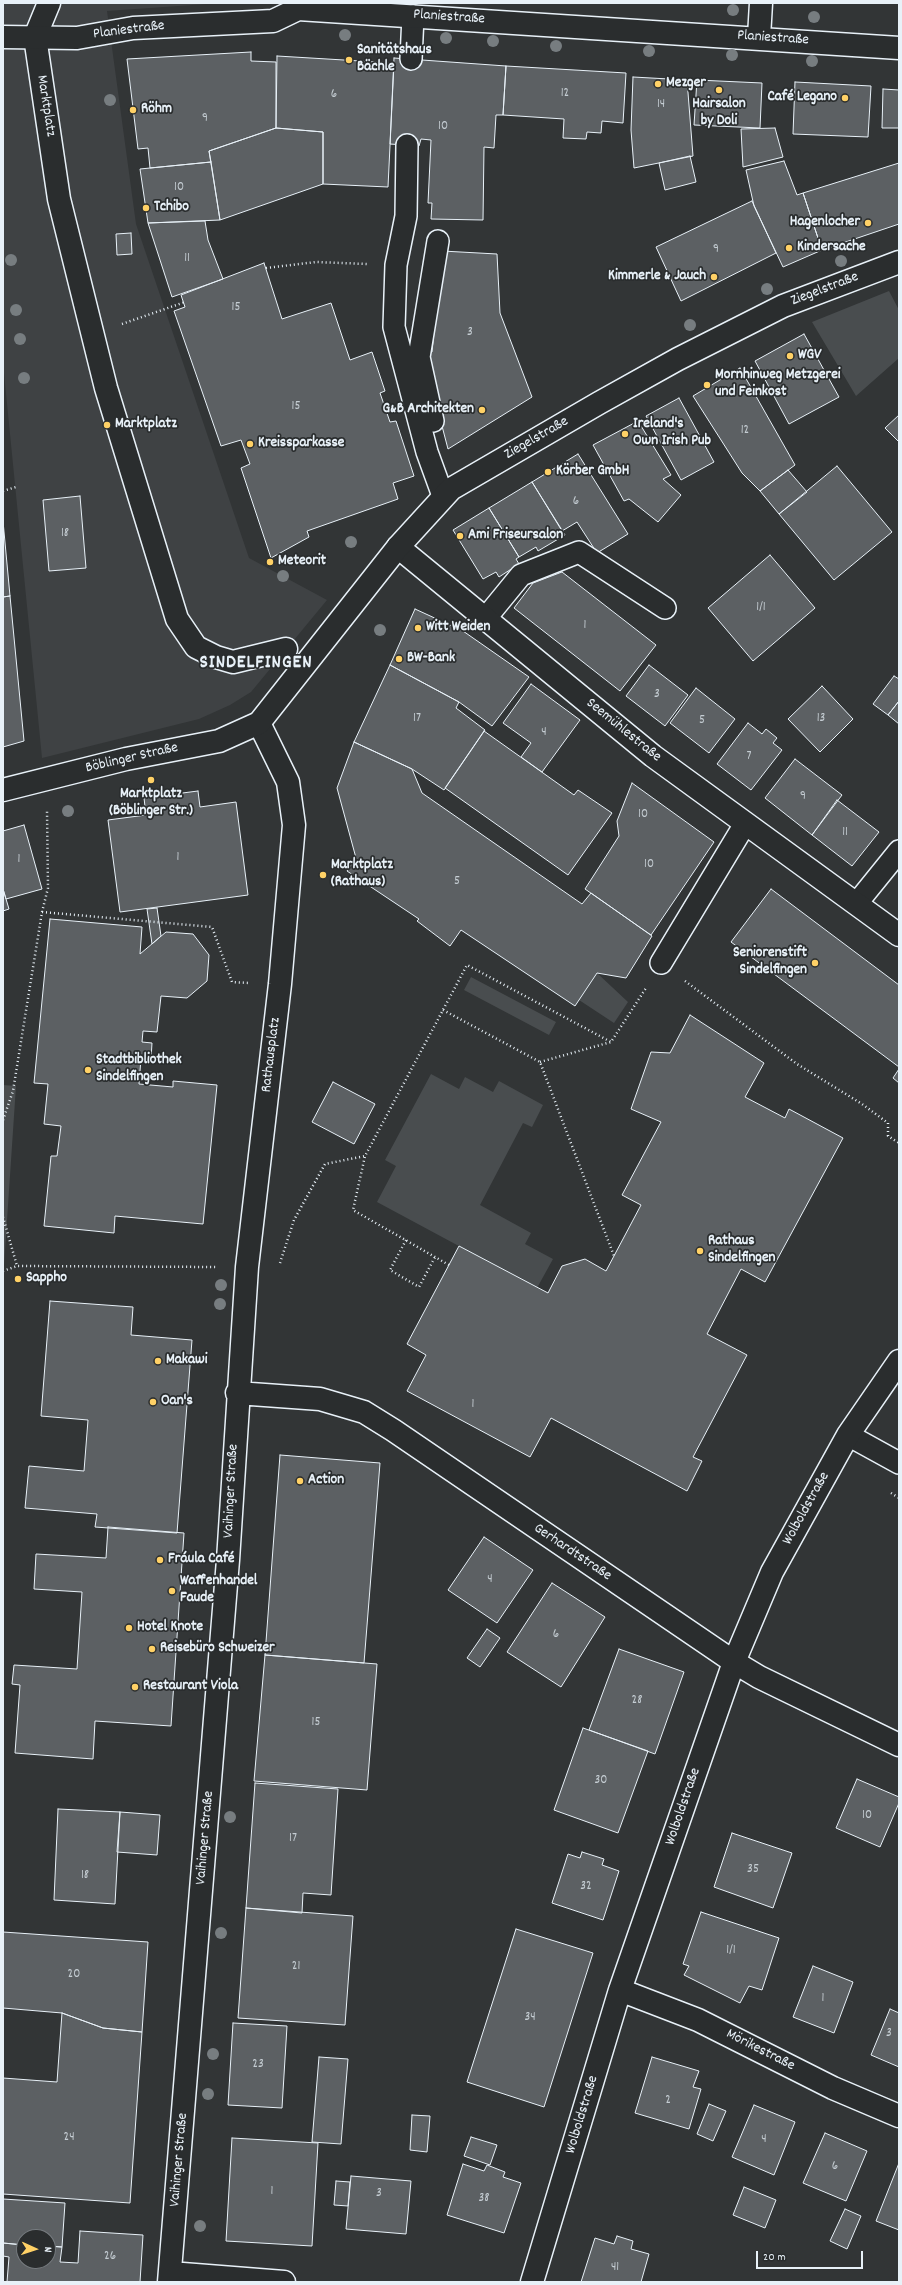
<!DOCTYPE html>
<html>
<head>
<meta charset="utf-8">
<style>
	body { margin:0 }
	#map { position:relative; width:902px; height:2285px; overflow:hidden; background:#323536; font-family:Dekko,sans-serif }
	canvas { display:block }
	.frame { position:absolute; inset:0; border:4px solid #e8f1f8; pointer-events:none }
	.north { position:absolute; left:16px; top:2229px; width:40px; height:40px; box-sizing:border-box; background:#2a2d2e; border:1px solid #767b7f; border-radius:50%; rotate:93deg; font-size:11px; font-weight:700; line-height:16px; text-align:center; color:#e8f1f8 }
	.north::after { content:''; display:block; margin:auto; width:14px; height:18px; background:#ffd166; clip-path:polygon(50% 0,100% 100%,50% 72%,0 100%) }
	.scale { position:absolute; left:756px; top:2251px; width:107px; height:18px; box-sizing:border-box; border:2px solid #e8f1f8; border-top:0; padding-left:5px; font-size:12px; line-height:14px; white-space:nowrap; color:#e8f1f8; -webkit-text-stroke:3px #2a2d2e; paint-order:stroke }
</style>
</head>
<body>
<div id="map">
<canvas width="902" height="2285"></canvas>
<div class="frame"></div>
<div class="north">N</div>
<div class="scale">20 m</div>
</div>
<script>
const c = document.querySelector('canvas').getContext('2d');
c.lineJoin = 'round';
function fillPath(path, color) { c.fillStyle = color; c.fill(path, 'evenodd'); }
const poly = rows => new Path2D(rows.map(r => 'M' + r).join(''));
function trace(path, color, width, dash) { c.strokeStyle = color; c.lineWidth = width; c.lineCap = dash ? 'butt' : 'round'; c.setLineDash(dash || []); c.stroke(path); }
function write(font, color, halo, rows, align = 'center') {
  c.font = font + ' Dekko,sans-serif'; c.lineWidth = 3.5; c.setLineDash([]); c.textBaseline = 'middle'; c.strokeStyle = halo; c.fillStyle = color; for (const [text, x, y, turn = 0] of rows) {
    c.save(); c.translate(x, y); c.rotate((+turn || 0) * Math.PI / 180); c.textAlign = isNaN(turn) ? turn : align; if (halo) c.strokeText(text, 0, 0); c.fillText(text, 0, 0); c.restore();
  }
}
const built = poly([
	[3,3,221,3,107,11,136,224,249,558,327,600,251,692,230,705,199,719,42,758,3,363]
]);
const green = poly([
	[889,291,899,310,899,358,856,396,812,322],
	[597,973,628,1002,614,1023,579,1000],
	[471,977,556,1022,549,1035,464,990],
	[431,1074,459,1089,465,1077,493,1092,499,1081,543,1105,532,1127,523,1123,480,1205,531,1233,525,1244,553,1259,537,1288,377,1202,396,1166,385,1160],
	[3,1085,16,1086,3,1280]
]);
const building = poly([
	[251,52,251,61,276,62,276,128,209,151,211,162,150,168,148,148,138,149,127,59,251,52],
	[277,56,394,63,388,187,323,184,323,132,276,128,277,56],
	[394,58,506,66,503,115,496,115,494,148,484,147,483,220,431,219,432,203,428,203,431,140,421,139,419,146,390,144,394,58],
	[506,66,626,73,623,123,602,121,601,133,587,132,586,139,563,138,564,119,503,115,506,66],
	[633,77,687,80,693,156,634,168,631,130,633,77],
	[697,80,762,83,760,128,694,125,697,80],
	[795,82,871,86,868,137,793,134,795,82],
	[883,89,899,90,899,128,882,128,883,89],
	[276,128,323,132,323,184,220,220,209,151,276,128],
	[775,128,783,157,743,167,741,129,775,128],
	[690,156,696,182,665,190,659,163,690,156],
	[784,161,797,195,803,193,822,250,783,267,754,206,746,170,784,161],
	[211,162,220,220,148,223,140,169,211,162],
	[899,163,899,224,822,250,803,193,899,163],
	[752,201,776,253,681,301,656,247,752,201],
	[205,221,208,240,223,279,172,297,148,223,205,221],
	[131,233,132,254,117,255,116,234,131,233],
	[442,251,497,254,500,313,532,397,448,449,424,357,432,352,442,251],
	[264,263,282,319,331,303,350,360,372,352,385,391,380,393,390,422,396,421,414,476,393,483,398,499,307,531,309,537,271,558,241,468,250,464,241,440,221,446,174,311,185,307,181,295,264,263],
	[804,334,839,397,789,424,755,361,804,334],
	[740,368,795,465,760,491,742,473,693,396,740,368],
	[679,398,714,462,681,480,646,416,679,398],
	[899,415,899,442,885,428,899,415],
	[638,421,671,475,663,479,681,495,658,522,629,499,624,501,593,445,638,421],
	[578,454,628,534,597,553,577,522,562,531,532,482,578,454],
	[837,466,892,532,834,580,779,514,837,466],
	[788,470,807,492,779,514,760,491,788,470],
	[532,482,565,535,538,551,536,547,519,557,489,508,532,482],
	[80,496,86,568,49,571,43,500,80,496],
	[489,508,519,557,516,559,519,564,499,577,496,572,483,579,453,530,489,508],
	[3,521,10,596,3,597,3,521],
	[770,555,815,608,753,661,708,608,770,555],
	[562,572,656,645,620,691,514,608,533,583,562,572],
	[10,596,24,741,3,747,3,597,10,596],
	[415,609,463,631,529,677,492,726,459,702,390,665,415,609],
	[390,665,459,702,456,708,485,730,444,790,412,769,354,742,390,665],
	[649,665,688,695,665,726,626,696,649,665],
	[894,676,899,679,899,701,888,715,873,704,894,676],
	[531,684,580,720,542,772,521,757,531,743,503,723,531,684],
	[822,686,853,719,820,752,788,719,822,686],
	[696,688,735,719,709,753,670,723,696,688],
	[899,701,899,724,888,715,899,701],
	[748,723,762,734,766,729,777,738,773,743,782,750,751,790,717,764,748,723],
	[484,731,574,795,578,790,612,813,568,875,445,788,484,731],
	[354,742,412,769,422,793,582,904,591,893,652,936,626,978,597,973,575,1006,461,930,450,946,417,921,419,919,347,871,356,858,337,788,354,742],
	[795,759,842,795,812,835,765,798,795,759],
	[632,783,714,842,651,935,585,889,619,836,617,821,632,783],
	[198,791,200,807,236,802,248,895,120,912,108,820,146,815,144,798,198,791],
	[837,800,879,832,852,866,812,835,837,800],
	[24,825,42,889,6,899,3,889,3,831,24,825],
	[3,889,9,909,3,911,3,889],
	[771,889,899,985,899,1067,731,942,771,889],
	[157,908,161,936,152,944,147,909,157,908],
	[50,919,142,927,140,954,166,932,193,934,209,955,207,981,187,998,161,996,157,1032,143,1031,142,1042,152,1043,151,1059,141,1058,139,1084,173,1087,173,1081,217,1085,203,1224,115,1216,114,1233,44,1226,51,1156,57,1156,61,1126,44,1124,48,1084,34,1083,50,919],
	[690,1015,764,1063,745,1097,785,1118,789,1109,843,1138,765,1282,741,1269,707,1334,747,1355,693,1457,702,1461,687,1491,551,1418,530,1457,407,1391,426,1355,407,1344,459,1246,548,1293,562,1266,585,1259,606,1271,641,1205,622,1195,661,1122,631,1109,651,1052,670,1053,690,1015],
	[899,1069,899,1083,893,1078,899,1069],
	[333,1082,375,1104,354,1144,312,1122,333,1082],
	[50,1301,133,1307,131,1335,192,1340,177,1533,95,1527,97,1514,25,1508,29,1466,84,1471,88,1420,41,1416,50,1301],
	[280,1455,380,1463,364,1663,265,1655,280,1455],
	[108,1527,184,1533,171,1726,95,1721,93,1759,15,1753,20,1685,12,1684,14,1665,77,1669,82,1592,34,1589,36,1554,106,1558,108,1527],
	[484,1537,533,1570,497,1623,448,1590,484,1537],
	[552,1583,605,1617,561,1687,507,1652,552,1583],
	[487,1629,500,1638,480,1667,467,1658,487,1629],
	[619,1649,684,1672,655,1754,589,1730,619,1649],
	[265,1655,377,1664,367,1790,254,1781,265,1655],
	[583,1728,648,1751,618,1833,554,1810,583,1728],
	[857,1779,899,1797,899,1803,880,1847,836,1828,857,1779],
	[255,1783,338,1789,331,1895,303,1893,302,1913,246,1908,255,1783],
	[58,1809,120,1812,115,1904,54,1900,58,1809],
	[120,1812,160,1815,157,1855,117,1852,120,1812],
	[732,1833,792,1853,773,1908,714,1887,732,1833],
	[582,1852,604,1859,602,1865,619,1871,603,1920,552,1903,568,1854,580,1858,582,1852],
	[246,1908,353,1916,345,2025,238,2018,246,1908],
	[701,1912,779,1938,762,1990,749,1986,740,2003,684,1975,689,1966,683,1964,701,1912],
	[516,1929,593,1953,544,2107,467,2082,516,1929],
	[3,1932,148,1942,142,2032,103,2028,62,2013,3,2008,3,1932],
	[813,1966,853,1982,834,2033,793,2017,813,1966],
	[890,2009,899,2013,899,2067,871,2055,890,2009],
	[62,2013,103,2028,142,2032,130,2203,3,2194,3,2078,57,2082,62,2013],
	[233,2023,287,2026,282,2108,228,2105,233,2023],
	[319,2057,348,2059,341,2144,312,2142,319,2057],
	[652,2057,699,2071,693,2087,701,2089,689,2129,635,2113,652,2057],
	[709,2104,726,2111,713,2141,697,2134,709,2104],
	[754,2105,795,2122,774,2175,732,2157,754,2105],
	[412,2115,430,2116,427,2152,410,2150,412,2115],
	[825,2133,867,2151,846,2201,803,2183,825,2133],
	[471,2137,497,2145,490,2165,464,2156,471,2137],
	[232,2138,318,2143,312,2246,226,2241,232,2138],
	[899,2163,899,2230,876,2221,899,2163],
	[463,2164,484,2171,487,2165,505,2172,503,2177,521,2183,504,2233,447,2215,463,2164],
	[351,2176,411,2181,406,2234,346,2229,351,2176],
	[336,2181,350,2182,348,2206,334,2205,336,2181],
	[744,2187,776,2200,765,2228,733,2215,744,2187],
	[3,2199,65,2203,62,2247,48,2246,48,2237,24,2237,24,2245,3,2243,3,2199],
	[845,2209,861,2216,847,2249,830,2241,845,2209],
	[80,2231,143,2235,140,2282,7,2282,9,2257,3,2256,3,2243,24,2245,24,2261,48,2261,48,2246,62,2247,60,2262,78,2263,80,2231],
	[617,2236,633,2241,631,2249,649,2254,641,2282,581,2282,595,2238,614,2244,617,2236]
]);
const path = poly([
	[266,268,316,262,367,264],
	[122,324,185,302],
	[3,491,16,487],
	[42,912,212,927,232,982,250,983],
	[685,981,797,1064,862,1104,888,1123,888,1136,899,1143],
	[443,1010,540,1062,614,1256],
	[540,1062,611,1042,646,988],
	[3,1120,13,1091,42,912,48,888,47,810],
	[3,1217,17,1266],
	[406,1240,390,1270,419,1287,435,1257],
	[280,1263,294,1220,325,1164,365,1156],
	[449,1265,353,1210,365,1156,467,965,611,1042],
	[3,1271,17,1266,217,1267],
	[891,1493,899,1498]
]);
const service = poly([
	[411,59,413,16],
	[407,145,406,216,396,265,394,327,427,452,443,496],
	[433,421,419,357,438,241],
	[485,619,521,575,579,552,665,608],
	[857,903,899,851],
	[661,963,745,824],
	[848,1435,899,1463]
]);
const pedestrian = poly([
	[49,3,35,37,59,199,106,388,177,619,196,647,216,657,233,662,286,649]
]);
const minor = poly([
	[3,37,77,38,133,28,273,21,298,9,899,48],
	[759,37,761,3],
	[398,547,653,756,899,935],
	[237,1393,320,1399,364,1412,393,1430,734,1662,759,1677,899,1745],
	[620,1990,698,2020,833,2088,899,2116],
	[170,2273,284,2282],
	[169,2282,228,1560,247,1267,280,984,294,825,288,782,259,723],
	[532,2282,620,1990,734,1662,772,1572,848,1435,899,1361]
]);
const secondary = poly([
	[3,790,126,759,219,741,259,723,398,547,451,489,599,403,678,359,783,306,899,262]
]);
const trees = [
	[733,10],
	[814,17],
	[345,35],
	[446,38],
	[493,41],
	[556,46],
	[649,51],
	[732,55],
	[812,61],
	[110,100],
	[11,260],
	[841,261],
	[767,289],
	[16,310],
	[690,325],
	[20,339],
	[24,378],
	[351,542],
	[283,576],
	[380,630],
	[68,811],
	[221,1285],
	[220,1304],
	[230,1817],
	[221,1933],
	[213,2054],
	[208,2094],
	[200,2226]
];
const markers = [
	[349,60,4,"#ffd166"],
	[658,84,4,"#ffd166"],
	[719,90,4,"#ffd166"],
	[845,98,4,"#ffd166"],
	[133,110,4,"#ffd166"],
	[146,208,4,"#ffd166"],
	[868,223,4,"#ffd166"],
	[789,248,4,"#ffd166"],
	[714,277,4,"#ffd166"],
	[790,356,4,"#ffd166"],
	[707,385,4,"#ffd166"],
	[482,410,4,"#ffd166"],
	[107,425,4,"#ffd166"],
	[625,434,4,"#ffd166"],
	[250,444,4,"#ffd166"],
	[548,472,4,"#ffd166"],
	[460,536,4,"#ffd166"],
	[270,562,4,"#ffd166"],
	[418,628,4,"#ffd166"],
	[399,659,4,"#ffd166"],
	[151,780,4,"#ffd166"],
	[323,875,4,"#ffd166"],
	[815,963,4,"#ffd166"],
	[88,1070,4,"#ffd166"],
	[700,1251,4,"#ffd166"],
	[18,1279,4,"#ffd166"],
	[158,1361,4,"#ffd166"],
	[153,1402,4,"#ffd166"],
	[300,1481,4,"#ffd166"],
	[160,1560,4,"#ffd166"],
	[172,1591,4,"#ffd166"],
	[129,1628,4,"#ffd166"],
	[152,1649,4,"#ffd166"],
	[135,1687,4,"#ffd166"]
];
const numberNames = [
	["12",565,94],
	["6",334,95],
	["14",661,105],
	["9",205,119],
	["10",443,127],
	["10",179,188],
	["9",716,250],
	["11",187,259],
	["15",236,308],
	["3",470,333],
	["15",296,407],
	["12",745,431],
	["6",576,502],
	["18",65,534],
	["1/1",761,608],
	["1",585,626],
	["3",657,695],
	["17",417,719],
	["13",821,719],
	["5",702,721],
	["4",544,733],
	["7",749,757],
	["9",803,797],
	["10",643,815],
	["11",845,833],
	["1",178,858],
	["1",19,860],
	["10",649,865],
	["5",457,882],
	["1",473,1405],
	["4",490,1580],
	["6",556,1635],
	["28",637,1701],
	["15",316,1723],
	["30",601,1781],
	["10",867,1816],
	["17",293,1839],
	["35",753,1870],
	["18",85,1876],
	["32",586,1887],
	["1/1",731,1951],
	["21",296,1967],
	["20",74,1975],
	["1",823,1999],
	["34",530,2018],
	["3",889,2034],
	["23",258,2065],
	["2",668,2101],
	["24",69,2138],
	["4",764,2140],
	["6",835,2167],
	["1",272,2192],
	["3",379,2194],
	["38",484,2199],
	["26",110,2257],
	["41",615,2268]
];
const streetNames = [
	["Planiestraße",449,18,4],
	["Planiestraße",129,31,-7],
	["Planiestraße",773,39,4],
	["Marktplatz",45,106,81],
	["Ziegelstraße",825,290,-21],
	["Ziegelstraße",537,439,-30],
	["Seemühlestraße",623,731,39],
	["Böblinger Straße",132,759,-13],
	["Rathausplatz",272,1055,-83],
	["Vaihinger Straße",232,1491,-87],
	["Wolboldstraße",807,1509,-61],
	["Gerhardtstraße",572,1553,34],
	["Wolboldstraße",684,1807,-71],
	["Vaihinger Straße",206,1838,-85],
	["Mörikestraße",760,2051,27],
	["Wolboldstraße",583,2115,-73],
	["Vaihinger Straße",180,2160,-85]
];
const poiNames = [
	["Sanitätshaus",357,51],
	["Bächle",357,68],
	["Mezger",666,84],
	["Café Legano",837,98,"right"],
	["Hairsalon",719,105,"center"],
	["by Doli",719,122,"center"],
	["Röhm",141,110],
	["Tchibo",154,208],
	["Hagenlocher",860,223,"right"],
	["Kindersache",797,248],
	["Kimmerle & Jauch",706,277,"right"],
	["WGV",798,356],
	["Mornhinweg Metzgerei",715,376],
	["und Feinkost",715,393],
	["G&B Architekten",474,410,"right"],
	["Marktplatz",115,425],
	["Ireland's",633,425],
	["Own Irish Pub",633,442],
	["Kreissparkasse",258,444],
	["Körber GmbH",556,472],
	["Ami Friseursalon",468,536],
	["Meteorit",278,562],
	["Witt Weiden",426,628],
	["BW-Bank",407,659],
	["Marktplatz",151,795,"center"],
	["(Böblinger Str.)",151,812,"center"],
	["Marktplatz",331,866],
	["(Rathaus)",331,883],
	["Seniorenstift",807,954,"right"],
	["Sindelfingen",807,971,"right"],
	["Stadtbibliothek",96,1061],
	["Sindelfingen",96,1078],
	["Rathaus",708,1242],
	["Sindelfingen",708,1259],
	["Sappho",26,1279],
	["Makawi",166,1361],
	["Oan's",161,1402],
	["Action",308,1481],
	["Fráula Café",168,1560],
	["Waffenhandel",180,1582],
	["Faude",180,1599],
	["Hotel Knote",137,1628],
	["Reisebüro Schweizer",160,1649],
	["Restaurant Viola",143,1687]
];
const districtNames = [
	["SINDELFINGEN",256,664]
];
fillPath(built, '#3f4244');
fillPath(green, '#494d4f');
fillPath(building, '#5c6063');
trace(building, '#e8f1f8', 1);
trace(service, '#e8f1f8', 24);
trace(pedestrian, '#e8f1f8', 25);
trace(minor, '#e8f1f8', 25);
trace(secondary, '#e8f1f8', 25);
trace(path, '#e8f1f8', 2.5, [1, 3]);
trace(service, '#2a2d2e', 21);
trace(pedestrian, '#2a2d2e', 22);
trace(minor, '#2a2d2e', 22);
trace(secondary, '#2a2d2e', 22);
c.fillStyle = '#777d80';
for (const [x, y] of trees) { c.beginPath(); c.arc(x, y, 6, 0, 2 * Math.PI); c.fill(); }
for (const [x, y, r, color] of markers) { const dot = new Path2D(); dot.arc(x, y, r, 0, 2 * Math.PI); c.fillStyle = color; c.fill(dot); trace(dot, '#2a2d2e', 1.5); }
write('13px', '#c5cdd3', null, numberNames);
write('15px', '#e8f1f8', '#2a2d2e', streetNames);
write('bold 15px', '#e8f1f8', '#2a2d2e', poiNames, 'left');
c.letterSpacing = '1px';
write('bold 19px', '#e8f1f8', '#2a2d2e', districtNames);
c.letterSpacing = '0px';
</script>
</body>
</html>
